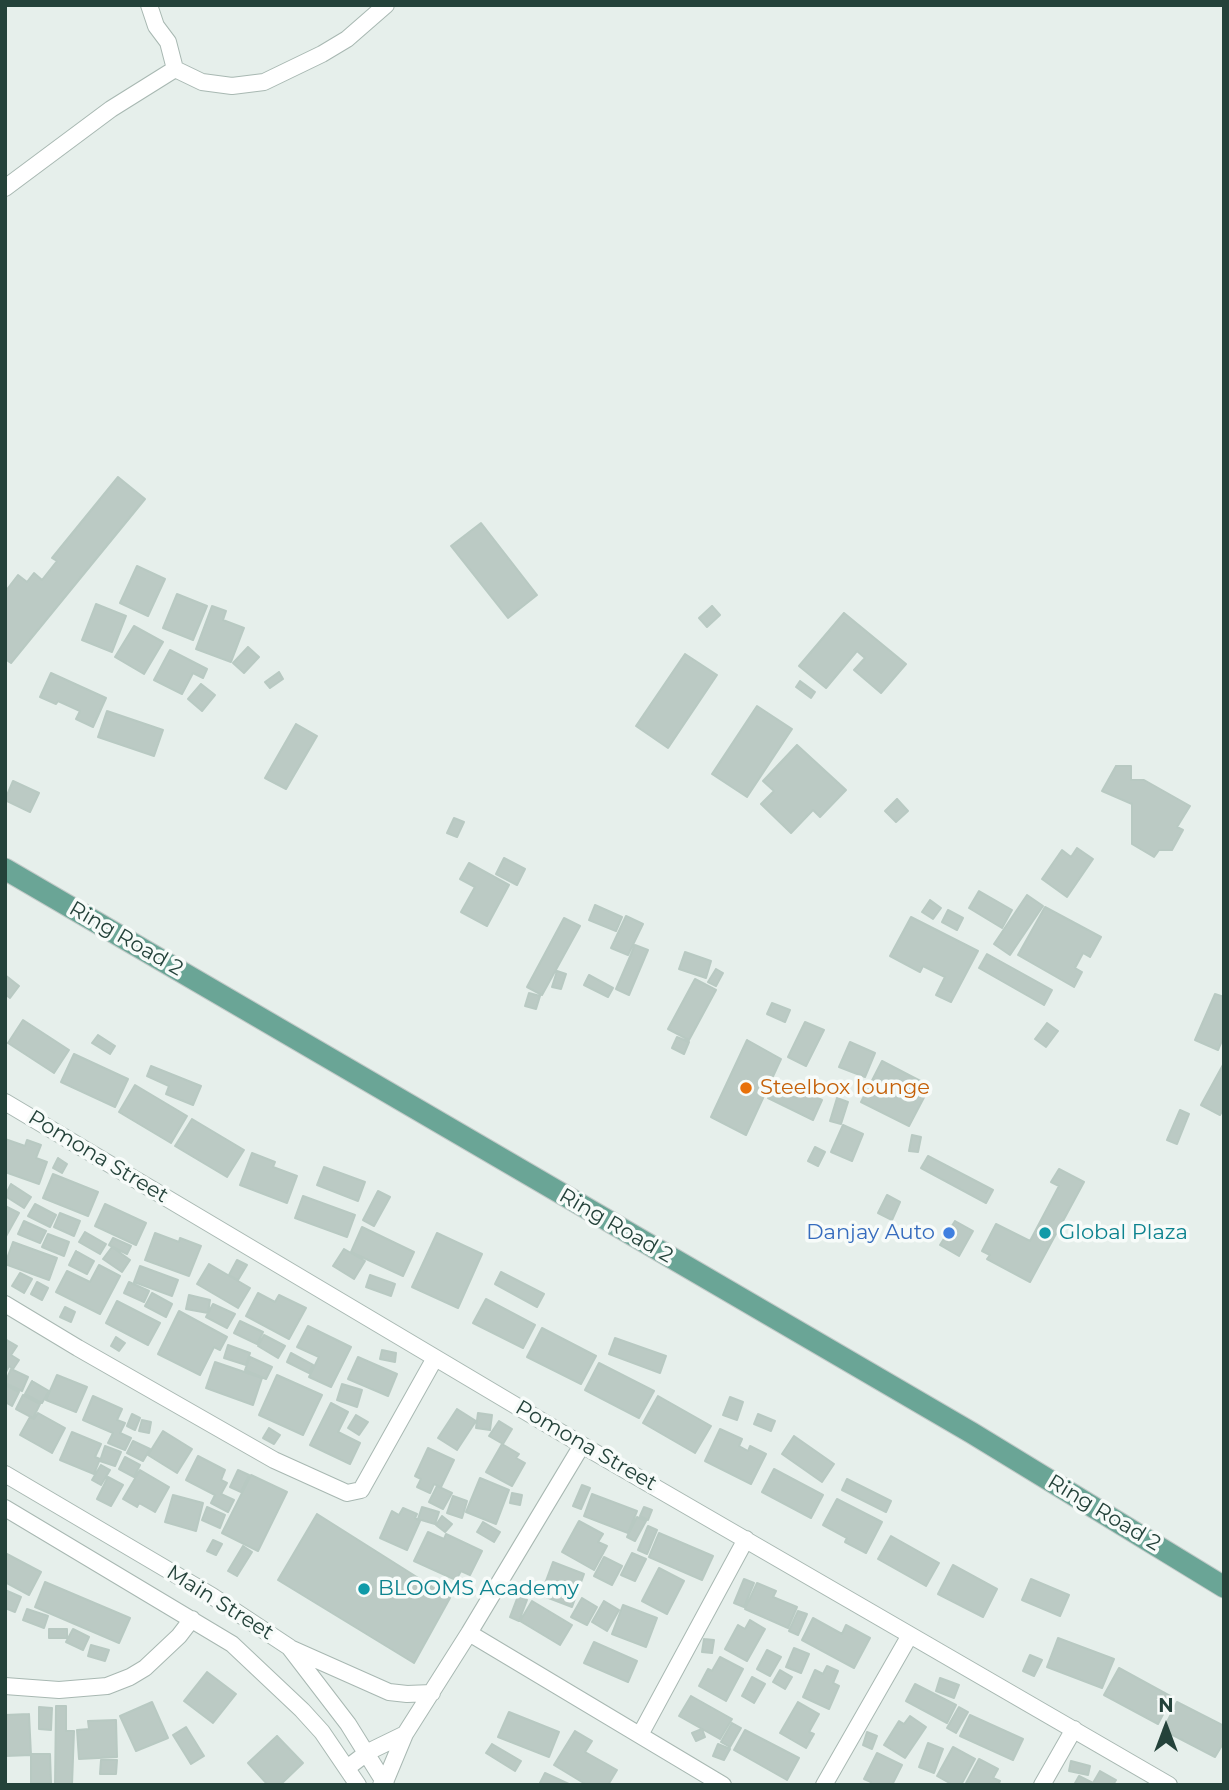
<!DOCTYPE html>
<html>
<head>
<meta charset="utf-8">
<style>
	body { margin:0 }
	#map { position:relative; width:1229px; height:1790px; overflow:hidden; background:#e6efeb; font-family:Montserrat,sans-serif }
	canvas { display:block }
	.frame { position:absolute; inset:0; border:7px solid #24423a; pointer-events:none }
	.north { position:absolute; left:1131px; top:1692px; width:70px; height:70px; -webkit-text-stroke:5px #f7fbf9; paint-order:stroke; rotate:0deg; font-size:19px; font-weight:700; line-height:28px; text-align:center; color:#24423a }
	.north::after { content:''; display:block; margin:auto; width:24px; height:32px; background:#24423a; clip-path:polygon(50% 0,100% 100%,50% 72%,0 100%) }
</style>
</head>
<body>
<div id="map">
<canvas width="1229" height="1790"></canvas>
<div class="frame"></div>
<div class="north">N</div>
</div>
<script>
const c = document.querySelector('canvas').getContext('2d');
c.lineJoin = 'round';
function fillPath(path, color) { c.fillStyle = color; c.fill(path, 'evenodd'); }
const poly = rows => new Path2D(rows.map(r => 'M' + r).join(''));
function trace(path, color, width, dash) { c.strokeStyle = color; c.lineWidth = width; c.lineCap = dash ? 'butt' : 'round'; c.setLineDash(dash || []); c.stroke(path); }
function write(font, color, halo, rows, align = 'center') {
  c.font = font + ' Montserrat,sans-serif'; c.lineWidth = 7; c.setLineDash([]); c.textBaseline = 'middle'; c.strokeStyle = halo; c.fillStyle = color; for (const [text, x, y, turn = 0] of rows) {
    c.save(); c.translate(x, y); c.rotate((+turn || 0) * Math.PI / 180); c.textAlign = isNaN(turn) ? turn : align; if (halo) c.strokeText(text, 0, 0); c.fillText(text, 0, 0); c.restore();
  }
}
const building = poly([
	[118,477,145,499,11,663,5,659,5,592,18,575,27,582,34,573,42,580,57,561,52,558,118,477],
	[481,523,537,595,508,618,451,546,481,523],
	[137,566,165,579,148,616,120,603,137,566],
	[177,594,207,606,193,640,163,628,177,594],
	[96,604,126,616,112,652,82,640,96,604],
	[212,606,226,611,223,620,244,628,231,662,196,649,212,606],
	[712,606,720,615,707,627,699,618,712,606],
	[844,613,906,664,881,693,854,670,865,658,857,651,826,688,799,666,844,613],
	[134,626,163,642,144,674,115,657,134,626],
	[248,647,259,657,244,673,233,663,248,647],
	[170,650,207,669,203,678,193,673,182,694,154,680,170,650],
	[685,654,717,675,668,748,636,726,685,654],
	[279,672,283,679,270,688,265,682,279,672],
	[51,673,106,698,93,727,76,719,80,711,58,701,56,704,40,697,51,673],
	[800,681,815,692,811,698,796,687,800,681],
	[201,684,215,695,202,711,188,699,201,684],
	[757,706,792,729,747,797,712,774,757,706],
	[107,711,163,730,154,756,98,737,107,711],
	[296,724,317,736,286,789,265,778,296,724],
	[797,745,846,790,820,817,813,810,791,833,761,804,774,791,763,781,797,745],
	[1116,766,1131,766,1131,780,1144,780,1190,806,1177,827,1183,830,1172,850,1159,850,1154,857,1132,844,1132,804,1102,791,1116,766],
	[13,781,39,793,30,812,5,800,13,781],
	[897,799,908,811,896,822,885,811,897,799],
	[454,818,464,822,457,837,447,833,454,818],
	[1077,848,1093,859,1067,897,1042,879,1062,850,1071,857,1077,848],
	[504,858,525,869,517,885,496,874,504,858],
	[469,863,509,885,487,926,461,912,475,887,460,879,469,863],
	[979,891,1012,910,1002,928,969,908,979,891],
	[1027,895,1043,906,1010,955,994,944,1027,895],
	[930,900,941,908,933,919,922,912,930,900],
	[595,905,622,917,616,931,589,920,595,905],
	[1045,907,1101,937,1090,957,1083,953,1075,968,1082,972,1074,987,1018,955,1045,907],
	[948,910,963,918,957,930,942,922,948,910],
	[626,916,643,924,628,955,611,948,626,916],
	[911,917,978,951,951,1002,936,995,945,977,923,966,920,972,890,956,911,917],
	[564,918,580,926,542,995,527,987,564,918],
	[635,945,648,950,629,995,616,989,635,945],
	[685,952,711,961,706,978,679,969,685,952],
	[987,954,1052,990,1044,1005,979,968,987,954],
	[716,969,723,973,716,986,708,982,716,969],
	[557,971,566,974,561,989,552,987,557,971],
	[5,975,19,986,10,998,5,994,5,975],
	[589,975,613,988,608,997,584,985,589,975],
	[695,979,716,990,689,1040,668,1029,695,979],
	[529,993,540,996,536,1009,525,1006,529,993],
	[1215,994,1224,997,1224,1036,1218,1050,1195,1040,1215,994],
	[772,1003,790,1010,785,1022,767,1014,772,1003],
	[23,1020,69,1050,54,1073,8,1043,23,1020],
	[805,1022,824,1030,806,1066,788,1057,805,1022],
	[1047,1023,1058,1031,1046,1047,1035,1039,1047,1023],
	[98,1035,115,1046,110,1054,92,1043,98,1035],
	[677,1037,689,1042,684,1054,672,1048,677,1037],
	[747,1040,781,1059,746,1135,711,1117,747,1040],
	[850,1042,875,1053,865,1077,839,1067,850,1042],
	[74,1054,128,1079,115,1107,61,1082,74,1054],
	[882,1061,930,1086,909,1126,861,1102,882,1061],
	[1224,1063,1224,1108,1220,1115,1201,1105,1224,1063],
	[151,1066,201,1086,193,1105,166,1094,169,1086,147,1076,151,1066],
	[135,1085,187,1116,171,1143,119,1112,135,1085],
	[774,1087,796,1098,800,1089,822,1100,813,1120,768,1098,774,1087],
	[837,1098,848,1102,841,1124,830,1121,837,1098],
	[1180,1110,1189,1114,1177,1144,1167,1140,1180,1110],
	[192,1119,244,1150,227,1177,175,1146,192,1119],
	[843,1125,863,1134,852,1161,831,1152,843,1125],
	[912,1135,921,1137,918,1152,909,1151,912,1135],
	[5,1139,25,1146,27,1140,41,1145,36,1158,47,1162,39,1184,5,1172,5,1139],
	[815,1147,825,1152,818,1166,808,1161,815,1147],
	[252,1153,275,1162,273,1167,297,1176,287,1203,240,1185,252,1153],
	[928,1156,993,1190,986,1203,921,1168,928,1156],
	[58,1158,67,1164,62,1173,53,1168,58,1158],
	[324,1167,365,1182,358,1201,317,1185,324,1167],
	[1059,1169,1084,1182,1030,1282,987,1259,990,1255,982,1251,996,1224,1030,1241,1059,1186,1051,1182,1059,1169],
	[53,1174,98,1192,88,1216,43,1198,53,1174],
	[11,1184,31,1197,24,1208,5,1196,11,1184],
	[378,1191,390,1197,374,1226,363,1220,378,1191],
	[887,1195,900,1202,892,1220,878,1213,887,1195],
	[303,1196,355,1215,347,1237,295,1218,303,1196],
	[35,1204,56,1215,50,1227,28,1216,35,1204],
	[105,1204,146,1223,136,1245,95,1226,105,1204],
	[5,1206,19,1213,5,1238,5,1206],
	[60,1213,80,1221,74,1236,54,1227,60,1213],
	[24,1221,46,1231,40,1243,18,1234,24,1221],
	[955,1221,973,1231,959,1256,940,1245,955,1221],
	[362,1227,414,1252,403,1276,351,1252,362,1227],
	[85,1232,106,1244,100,1254,79,1242,85,1232],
	[155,1233,179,1242,180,1238,201,1246,189,1276,145,1260,155,1233],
	[437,1233,482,1254,458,1308,412,1287,437,1233],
	[48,1234,69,1242,64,1256,42,1247,48,1234],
	[113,1238,131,1246,127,1254,109,1245,113,1238],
	[13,1242,57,1258,49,1280,5,1264,13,1242],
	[112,1247,130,1260,122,1272,103,1259,112,1247],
	[344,1249,365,1261,354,1279,333,1266,344,1249],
	[76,1251,94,1261,87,1274,69,1265,76,1251],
	[237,1260,247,1265,238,1280,229,1275,237,1260],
	[209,1264,250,1288,238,1308,197,1284,209,1264],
	[99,1265,120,1276,100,1314,56,1292,67,1271,90,1282,99,1265],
	[140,1266,178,1280,172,1296,134,1282,140,1266],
	[501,1272,544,1294,537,1307,495,1284,501,1272],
	[20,1273,32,1279,24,1293,12,1286,20,1273],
	[370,1275,395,1284,391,1296,366,1287,370,1275],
	[37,1282,48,1288,42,1300,31,1294,37,1282],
	[129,1282,149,1291,144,1302,124,1293,129,1282],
	[152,1293,172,1304,166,1317,145,1306,152,1293],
	[258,1293,275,1302,279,1295,306,1308,289,1339,246,1316,258,1293],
	[189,1295,210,1300,208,1313,186,1309,189,1295],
	[486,1299,535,1325,523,1348,473,1323,486,1299],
	[117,1301,160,1323,148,1345,106,1323,117,1301],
	[213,1304,235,1314,227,1328,206,1317,213,1304],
	[65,1307,75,1312,71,1322,60,1317,65,1307],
	[179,1311,227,1337,220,1350,214,1347,200,1375,158,1354,179,1311],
	[240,1321,263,1332,257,1344,234,1333,240,1321],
	[308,1326,351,1347,331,1387,309,1377,319,1357,297,1347,308,1326],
	[542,1328,596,1356,581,1384,527,1357,542,1328],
	[264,1335,285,1346,278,1358,258,1346,264,1335],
	[116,1337,125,1343,119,1351,111,1346,116,1337],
	[615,1338,666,1356,660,1373,609,1354,615,1338],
	[5,1339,17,1346,11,1355,19,1360,13,1369,9,1366,6,1372,5,1339],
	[228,1345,250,1353,246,1365,224,1358,228,1345],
	[382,1350,396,1353,395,1362,380,1359,382,1350],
	[291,1353,313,1365,309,1373,287,1362,291,1353],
	[250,1357,272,1367,266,1379,245,1370,250,1357],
	[358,1357,397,1374,388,1396,348,1379,358,1357],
	[215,1362,262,1378,253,1405,206,1388,215,1362],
	[599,1363,654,1391,639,1418,585,1390,599,1363],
	[11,1369,28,1377,22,1391,5,1383,11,1369],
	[57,1375,87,1387,76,1412,46,1400,57,1375],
	[277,1375,322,1395,303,1435,259,1415,277,1375],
	[32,1381,49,1391,42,1403,25,1394,32,1381],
	[342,1384,362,1390,357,1407,337,1400,342,1384],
	[5,1385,19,1392,12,1406,5,1402,5,1385],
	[23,1395,40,1404,33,1418,16,1409,23,1395],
	[93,1396,122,1409,117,1420,125,1423,120,1433,131,1438,125,1450,108,1443,113,1433,83,1420,93,1396],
	[658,1396,711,1426,695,1453,643,1423,658,1396],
	[730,1397,743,1402,737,1420,723,1415,730,1397],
	[331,1403,348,1412,338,1432,360,1443,350,1464,310,1445,331,1403],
	[457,1409,476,1421,457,1450,438,1438,457,1409],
	[38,1413,65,1428,52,1453,20,1435,30,1417,34,1419,38,1413],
	[478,1413,492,1415,490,1430,476,1428,478,1413],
	[132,1414,140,1418,135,1430,127,1426,132,1414],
	[758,1414,775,1421,771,1431,754,1424,758,1414],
	[356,1415,368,1422,359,1435,348,1428,356,1415],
	[142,1420,151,1422,149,1433,139,1431,142,1420],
	[499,1421,512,1429,503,1444,489,1436,499,1421],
	[269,1428,280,1435,274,1444,263,1438,269,1428],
	[720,1429,742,1439,739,1446,748,1451,750,1446,766,1454,751,1484,705,1461,720,1429],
	[163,1431,192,1449,177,1473,148,1455,163,1431],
	[72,1432,101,1444,95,1457,100,1459,94,1474,60,1460,72,1432],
	[794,1436,834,1464,822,1482,782,1454,794,1436],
	[133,1441,150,1449,143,1461,127,1453,133,1441],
	[502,1444,519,1454,516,1458,525,1463,512,1486,486,1472,502,1444],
	[105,1446,121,1452,115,1466,100,1461,105,1446],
	[428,1448,454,1460,441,1487,434,1484,430,1493,417,1487,421,1479,415,1476,428,1448],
	[198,1456,225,1470,221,1480,227,1483,221,1494,234,1500,228,1512,211,1503,215,1495,186,1480,198,1456],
	[125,1457,140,1465,134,1477,119,1469,125,1457],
	[101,1465,110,1470,101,1485,92,1480,101,1465],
	[774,1469,823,1495,811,1518,762,1492,774,1469],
	[140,1470,169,1487,155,1512,139,1503,137,1507,123,1499,140,1470],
	[238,1470,249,1475,241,1492,230,1487,238,1470],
	[251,1475,287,1492,258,1551,222,1533,251,1475],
	[108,1477,123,1485,111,1506,97,1499,108,1477],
	[480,1478,509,1490,496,1524,466,1512,480,1478],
	[847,1479,891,1501,886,1512,842,1490,847,1479],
	[582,1485,590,1488,581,1509,573,1506,582,1485],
	[437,1486,452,1493,443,1509,429,1502,437,1486],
	[512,1493,522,1495,520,1505,510,1503,512,1493],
	[592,1494,637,1511,628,1533,584,1516,592,1494],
	[173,1495,203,1503,196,1531,165,1522,173,1495],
	[453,1496,467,1501,462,1518,447,1513,453,1496],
	[837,1499,882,1522,866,1553,845,1542,847,1538,823,1525,837,1499],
	[207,1507,225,1515,220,1528,202,1520,207,1507],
	[422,1507,439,1512,435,1524,418,1519,422,1507],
	[644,1507,652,1510,648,1520,640,1516,644,1507],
	[403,1508,417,1514,415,1518,420,1521,407,1550,380,1538,392,1511,399,1515,403,1508],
	[317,1514,450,1598,414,1663,278,1580,317,1514],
	[442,1516,452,1524,445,1532,436,1525,442,1516],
	[637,1517,646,1521,635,1541,627,1537,637,1517],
	[579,1521,603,1534,598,1542,607,1546,594,1570,562,1552,579,1521],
	[483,1522,500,1532,494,1542,477,1532,483,1522],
	[648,1526,657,1530,647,1554,638,1550,648,1526],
	[428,1532,444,1539,446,1534,482,1551,470,1575,461,1571,456,1580,414,1561,428,1532],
	[659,1533,713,1556,702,1580,649,1557,659,1533],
	[891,1536,939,1563,926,1586,878,1559,891,1536],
	[213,1540,222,1544,216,1555,207,1551,213,1540],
	[243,1546,252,1552,237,1576,228,1571,243,1546],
	[5,1553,41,1572,29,1595,5,1582,5,1553],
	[632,1553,646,1559,635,1581,621,1575,632,1553],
	[604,1557,622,1566,612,1585,594,1576,604,1557],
	[553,1562,584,1574,572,1607,546,1597,548,1591,543,1589,553,1562],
	[953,1565,997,1589,983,1617,938,1594,953,1565],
	[659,1568,684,1581,667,1614,642,1601,659,1568],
	[744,1579,754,1583,744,1607,734,1603,744,1579],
	[1031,1579,1069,1595,1060,1616,1022,1600,1031,1579],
	[45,1582,130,1618,119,1643,35,1607,45,1582],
	[757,1583,776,1591,773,1597,797,1607,788,1628,745,1609,757,1583],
	[5,1590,21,1597,15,1612,5,1608,5,1590],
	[518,1596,527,1600,519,1621,510,1617,518,1596],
	[582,1598,597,1607,587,1625,571,1617,582,1598],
	[532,1601,572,1625,560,1645,520,1621,532,1601],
	[604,1601,619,1610,607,1631,592,1622,604,1601],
	[623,1605,657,1618,646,1647,612,1634,623,1605],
	[27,1609,48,1616,44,1628,23,1620,27,1609],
	[798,1611,807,1614,798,1635,789,1631,798,1611],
	[813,1618,842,1634,846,1625,870,1638,854,1668,802,1640,813,1618],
	[750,1620,765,1629,747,1661,725,1649,738,1625,745,1629,750,1620],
	[49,1629,67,1629,67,1638,49,1638,49,1629],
	[73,1629,89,1637,83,1650,66,1642,73,1629],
	[1058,1638,1114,1659,1102,1688,1047,1667,1058,1638],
	[704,1639,714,1640,712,1653,702,1652,704,1639],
	[594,1642,637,1661,628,1682,584,1663,594,1642],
	[91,1645,109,1650,105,1661,88,1656,91,1645],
	[794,1648,809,1654,801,1673,786,1667,794,1648],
	[767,1650,781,1657,770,1676,757,1669,767,1650],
	[1030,1655,1042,1660,1034,1676,1023,1671,1030,1655],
	[720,1657,743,1669,726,1701,699,1686,708,1669,712,1671,720,1657],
	[827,1666,838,1671,833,1683,839,1686,829,1709,803,1697,815,1670,823,1674,827,1666],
	[1119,1668,1172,1697,1158,1724,1104,1695,1119,1668],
	[780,1670,792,1677,785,1689,773,1682,780,1670],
	[207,1672,236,1694,213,1723,184,1701,207,1672],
	[752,1677,765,1684,754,1703,742,1696,752,1677],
	[940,1678,959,1685,954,1698,936,1691,940,1678],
	[915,1684,956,1705,947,1723,906,1701,915,1684],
	[691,1696,732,1719,720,1739,679,1716,691,1696],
	[152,1702,168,1738,136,1751,120,1716,152,1702],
	[798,1702,819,1714,809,1732,814,1734,806,1748,780,1733,798,1702],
	[1177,1702,1224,1726,1224,1742,1215,1757,1163,1730,1177,1702],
	[56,1706,66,1706,66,1731,74,1731,72,1785,55,1785,56,1706],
	[39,1707,52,1708,51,1730,39,1729,39,1707],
	[959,1707,968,1712,956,1733,947,1728,959,1707],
	[509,1712,559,1732,549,1757,498,1737,509,1712],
	[29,1714,31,1755,5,1756,5,1715,29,1714],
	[970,1715,1023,1739,1013,1760,960,1736,970,1715],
	[910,1716,926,1727,905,1758,884,1745,899,1721,904,1724,910,1716],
	[116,1720,117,1757,79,1759,77,1730,89,1729,88,1721,116,1720],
	[732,1723,741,1728,730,1747,721,1742,732,1723],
	[186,1727,204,1756,191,1764,173,1735,186,1727],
	[702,1729,705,1737,696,1741,692,1733,702,1729],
	[745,1730,799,1758,787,1780,734,1750,745,1730],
	[575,1731,592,1741,585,1752,617,1770,608,1785,587,1785,554,1765,575,1731],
	[867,1732,877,1736,872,1749,863,1745,867,1732],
	[277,1736,303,1763,280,1785,268,1785,248,1763,277,1736],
	[928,1743,943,1749,934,1773,919,1767,928,1743],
	[492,1744,521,1761,515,1771,486,1753,492,1744],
	[718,1744,730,1749,724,1760,713,1756,718,1744],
	[953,1747,975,1759,961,1785,953,1785,937,1776,953,1747],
	[877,1753,902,1765,892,1785,870,1785,871,1782,864,1779,877,1753],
	[31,1754,50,1754,51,1783,31,1783,31,1754],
	[979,1759,998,1769,993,1778,1000,1781,998,1785,965,1785,979,1759],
	[101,1760,117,1760,116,1774,100,1774,101,1760],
	[1071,1761,1090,1766,1088,1775,1069,1771,1071,1761],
	[1100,1771,1116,1780,1113,1785,1074,1785,1079,1776,1093,1783,1100,1771],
	[545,1773,571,1785,539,1785,545,1773]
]);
const street = poly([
	[149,5,156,26,168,42,175,69,202,82,232,86,264,82,322,54,347,39,386,5],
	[5,188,111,109,175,69],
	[5,1102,582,1445,1169,1785],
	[5,1304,78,1348,274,1460,347,1493,361,1490,435,1358],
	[5,1474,212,1596,289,1647,348,1724,386,1785],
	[5,1508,232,1644,302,1710,322,1732,358,1785],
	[469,1633,723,1785],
	[290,1648,389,1692,407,1694,432,1693],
	[5,1686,59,1690,107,1686,130,1677,145,1668,179,1636,192,1619],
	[640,1735,746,1539],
	[347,1768,368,1752,405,1734],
	[381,1785,385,1782,405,1734,469,1633,582,1445],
	[824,1785,910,1635],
	[1042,1785,1074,1729]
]);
const primary = poly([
	[5,869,972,1433,1224,1587]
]);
const markers = [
	[746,1088,7,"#e8710a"],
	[949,1233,7,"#3f7fe0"],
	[1045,1233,7,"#0f9aa8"],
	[364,1589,7,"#0f9aa8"]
];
const streetNames = [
	["Ring Road 2",126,939,30],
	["Pomona Street",98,1157,31],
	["Ring Road 2",616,1226,30],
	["Pomona Street",586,1446,30],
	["Ring Road 2",1104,1513,31],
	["Main Street",220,1603,32]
];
const foodNames = [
	["Steelbox lounge",760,1088]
];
const shopNames = [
	["Danjay Auto",935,1233]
];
const cultureNames = [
	["Global Plaza",1059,1233],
	["BLOOMS Academy",378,1589]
];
fillPath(building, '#bbcac4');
trace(building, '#b8c9c2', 2);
trace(street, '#a8b8b2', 18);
trace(primary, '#c2cac8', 23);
trace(street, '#fff', 16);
trace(primary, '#6aa596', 21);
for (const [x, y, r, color] of markers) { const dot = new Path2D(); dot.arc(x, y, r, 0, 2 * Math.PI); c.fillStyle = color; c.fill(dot); trace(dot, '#f7fbf9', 2.5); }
write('21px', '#24423a', '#f7fbf9', streetNames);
write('21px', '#c56008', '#f7fbf9', foodNames, 'left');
write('21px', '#366cbe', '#f7fbf9', shopNames, 'right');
write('21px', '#0d838f', '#f7fbf9', cultureNames, 'left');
</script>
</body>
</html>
